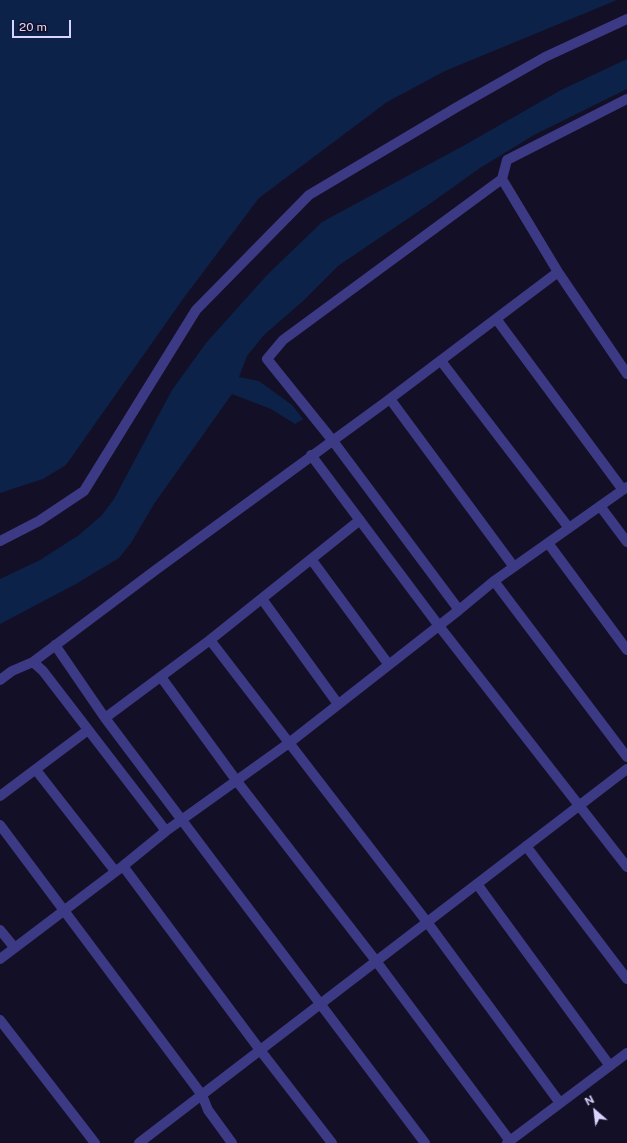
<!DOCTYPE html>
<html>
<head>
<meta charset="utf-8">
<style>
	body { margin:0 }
	#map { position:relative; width:627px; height:1143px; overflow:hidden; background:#130f26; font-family:"Public Sans",sans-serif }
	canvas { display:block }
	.north { position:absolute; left:575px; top:1091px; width:40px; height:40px; -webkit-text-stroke:3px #130f26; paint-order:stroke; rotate:332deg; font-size:11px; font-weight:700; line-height:16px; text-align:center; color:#d9d4ff }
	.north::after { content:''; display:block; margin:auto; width:14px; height:18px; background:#d9d4ff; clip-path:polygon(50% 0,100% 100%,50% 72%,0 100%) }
	.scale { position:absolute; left:12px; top:20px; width:59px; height:18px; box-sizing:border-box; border:2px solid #d9d4ff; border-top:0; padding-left:5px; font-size:12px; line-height:14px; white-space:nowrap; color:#d9d4ff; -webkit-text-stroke:3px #130f26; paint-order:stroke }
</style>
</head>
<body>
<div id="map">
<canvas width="627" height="1143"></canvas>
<div class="north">N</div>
<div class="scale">20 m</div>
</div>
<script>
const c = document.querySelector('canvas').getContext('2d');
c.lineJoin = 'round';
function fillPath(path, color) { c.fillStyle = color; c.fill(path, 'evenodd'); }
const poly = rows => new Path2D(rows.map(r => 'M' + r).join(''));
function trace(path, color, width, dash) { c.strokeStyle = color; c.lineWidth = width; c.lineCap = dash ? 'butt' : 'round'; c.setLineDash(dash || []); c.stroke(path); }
const water = poly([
	[0,0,617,0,445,71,387,102,259,198,183,299,66,465,43,479,0,493],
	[627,59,627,89,534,135,480,168,431,203,338,266,302,302,264,335,247,356,239,377,259,381,292,405,303,419,295,424,271,409,232,394,154,504,131,543,119,558,76,584,0,624,0,579,40,560,79,535,102,515,114,499,172,390,206,343,267,275,322,222,463,146,561,90]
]);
const street = poly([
	[502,179,558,272,627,374],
	[497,320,623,490],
	[441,361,569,528],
	[390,399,514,567],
	[311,455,439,626,627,867],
	[600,506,627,542],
	[360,520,210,640,427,922,560,1103],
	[0,541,39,521,84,491,196,310,309,195,457,107,545,57,627,19],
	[548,543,627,650],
	[311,559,389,665],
	[494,581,627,757],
	[262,599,338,704],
	[459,610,333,441,267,359,283,340,502,179,507,160,627,99],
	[55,645,105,718,425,1143],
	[33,662,43,671,166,831],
	[161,677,236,780,376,961,510,1141],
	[0,680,12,671,33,662,157,569,383,404,558,272],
	[105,718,210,640],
	[36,770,115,871],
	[0,796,88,730],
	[0,825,202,1095,208,1110,232,1143],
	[526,846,627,979],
	[123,866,260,1050,332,1143],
	[477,884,610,1066],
	[0,930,14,947],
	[0,959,123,866,166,831,289,743,459,610,494,581,627,487],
	[0,1020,95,1143],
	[139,1143,627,769],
	[507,1143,627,1053]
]);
fillPath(water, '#0c2248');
trace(street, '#3d3a85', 10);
</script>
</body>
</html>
